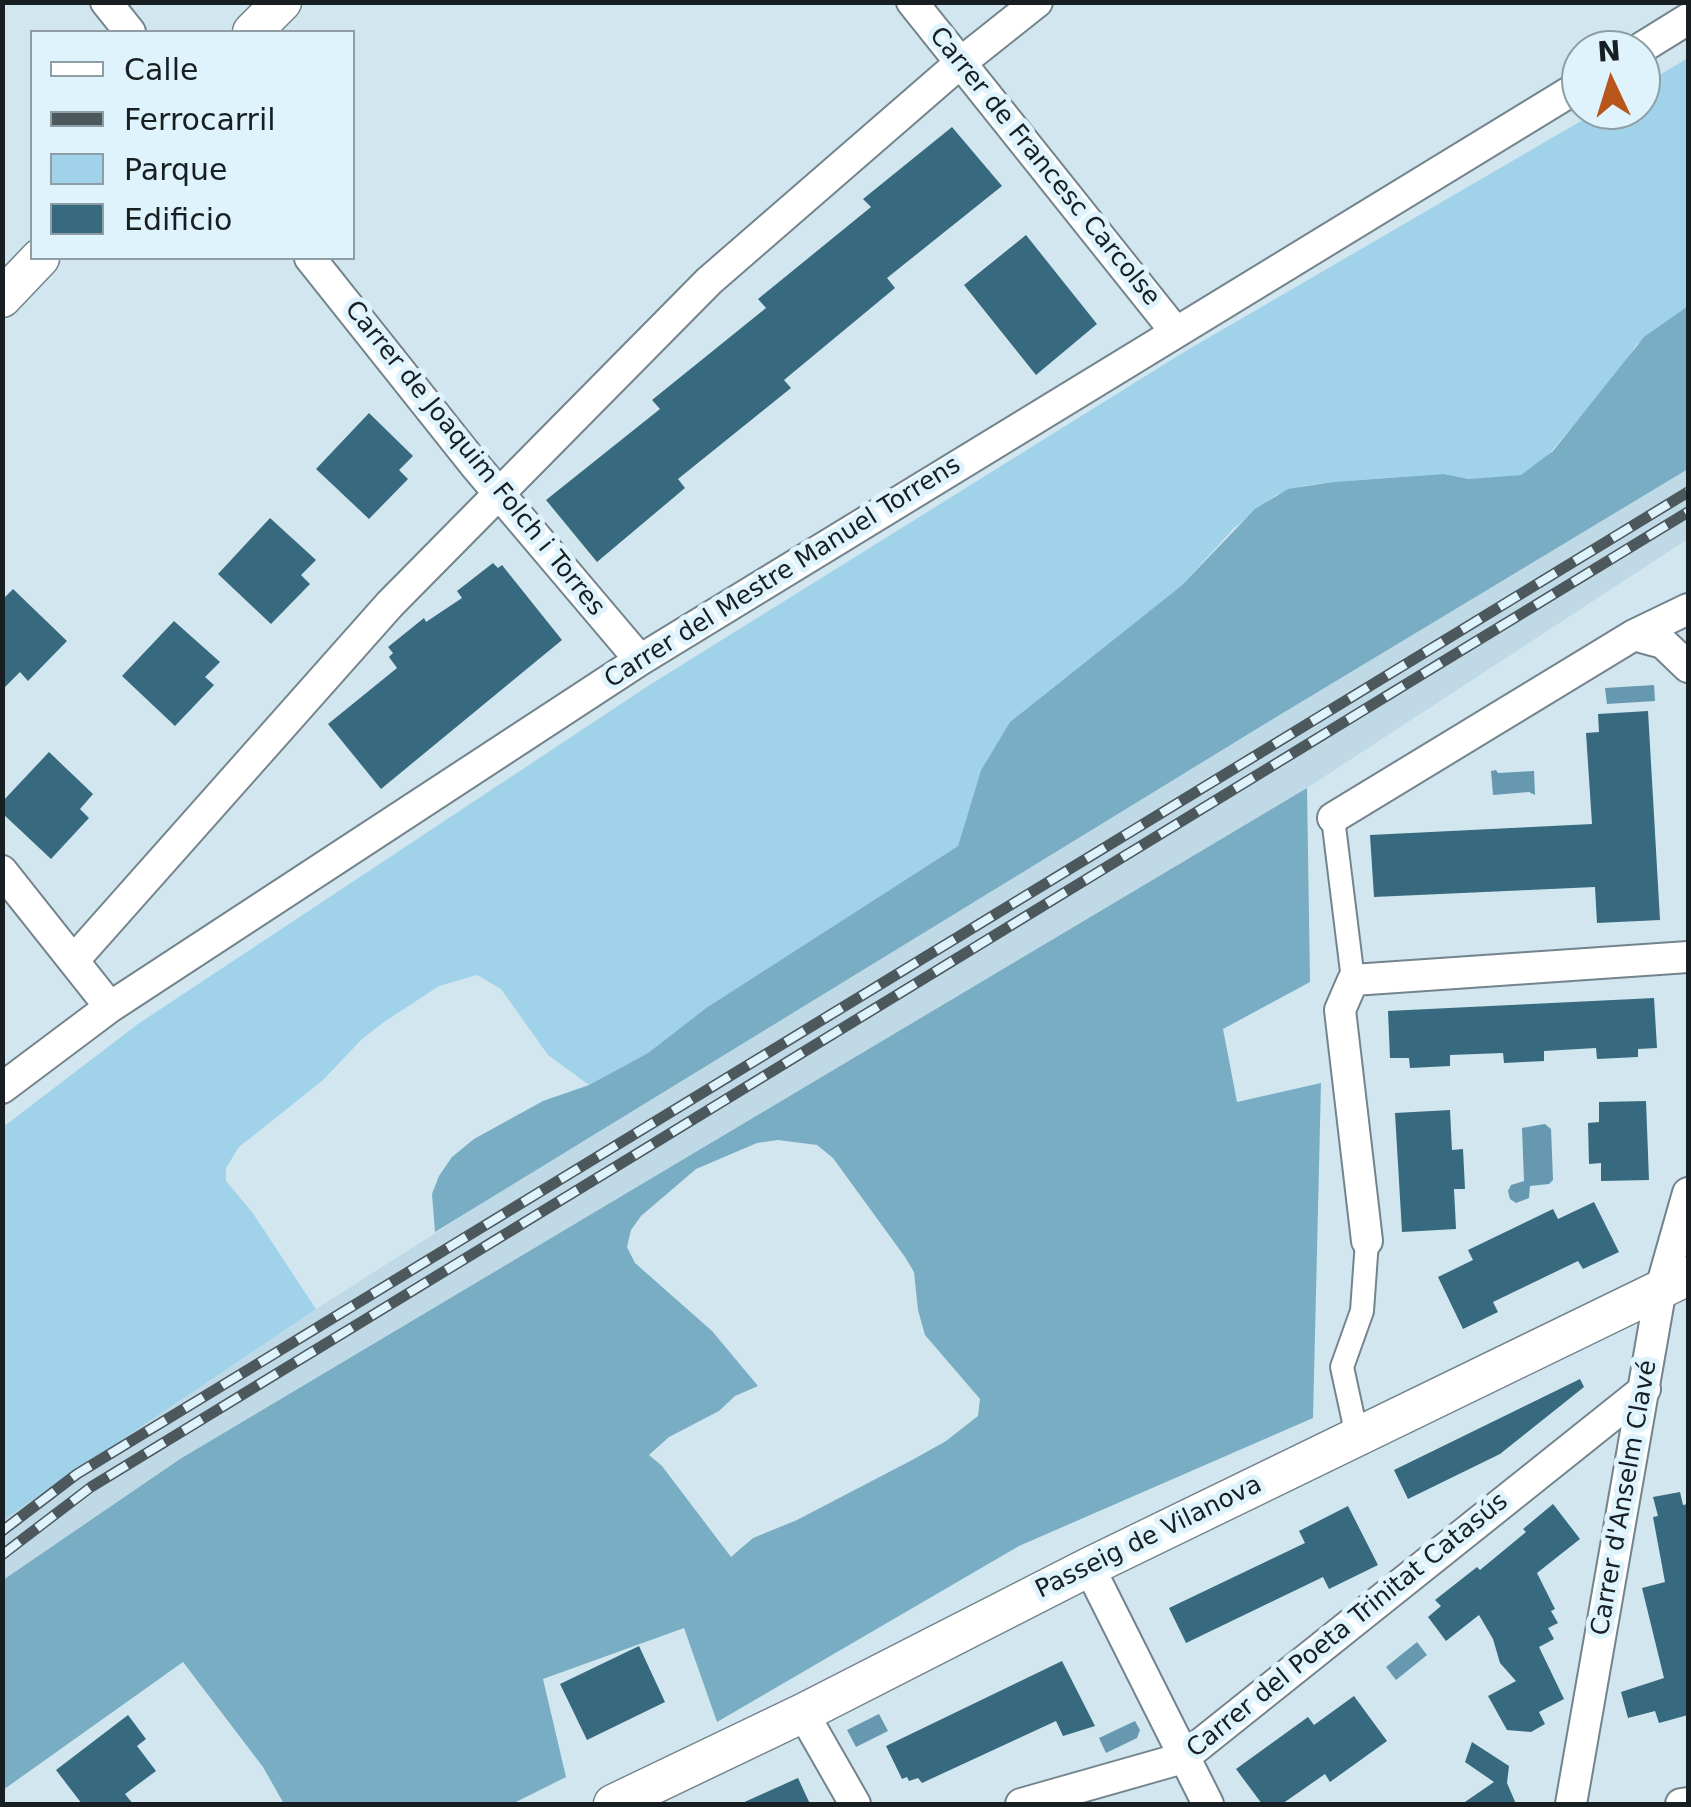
<!DOCTYPE html>
<html>
<head>
<meta charset="utf-8">
<style>
	body { margin:0 }
	#map { position:relative; width:1691px; height:1807px; overflow:hidden; background:#d2e6ef; font-family:"DejaVu Sans",sans-serif }
	canvas { display:block }
	.frame { position:absolute; inset:0; border:5px solid #171f22; pointer-events:none }
	.legend { position:absolute; left:30px; top:30px; width:325px; height:230px; box-sizing:border-box; background:#dff3fc; border:2px solid #8f9ea5; margin:0; padding:12px 18px; list-style:none; font-size:30px; color:#171f22 }
	.legend li { display:flex; align-items:center; gap:20px; height:50px }
	.legend b { width:50px; border:2px solid #8f9ea5 }
	.north { position:absolute; left:1561px; top:30px; width:100px; height:100px; box-sizing:border-box; background:#dff3fc; border:2px solid #8f9ea5; border-radius:50%; rotate:356deg; font-size:28px; font-weight:700; line-height:40px; text-align:center; color:#171f22 }
	.north::after { content:''; display:block; margin:auto; width:35px; height:45px; background:#b7551a; clip-path:polygon(50% 0,100% 100%,50% 72%,0 100%) }
</style>
</head>
<body>
<div id="map">
<canvas width="1691" height="1807"></canvas>
<div class="frame"></div>
<ul class="legend">
<li><b style="height:12px;background:#fff"></b>Calle</li>
<li><b style="height:12px;background:#4d585d"></b>Ferrocarril</li>
<li><b style="height:28px;background:#a0d3ea"></b>Parque</li>
<li><b style="height:28px;background:#386a7f"></b>Edificio</li>
</ul>
<div class="north">N</div>
</div>
<script>
const c = document.querySelector('canvas').getContext('2d');
c.lineJoin = 'round';
function fillPath(path, color) { c.fillStyle = color; c.fill(path, 'evenodd'); }
const poly = rows => new Path2D(rows.map(r => 'M' + r).join(''));
function trace(path, color, width, dash) { c.strokeStyle = color; c.lineWidth = width; c.lineCap = dash ? 'butt' : 'round'; c.setLineDash(dash || []); c.stroke(path); }
function write(font, color, halo, rows, align = 'center') {
  c.font = font + ' "DejaVu Sans",sans-serif'; c.lineWidth = 10; c.setLineDash([]); c.textBaseline = 'middle'; c.strokeStyle = halo; c.fillStyle = color; for (const [text, x, y, turn = 0] of rows) {
    c.save(); c.translate(x, y); c.rotate((+turn || 0) * Math.PI / 180); c.textAlign = isNaN(turn) ? turn : align; if (halo) c.strokeText(text, 0, 0); c.fillText(text, 0, 0); c.restore();
  }
}
const built = poly([
	[1688,469,1688,539,1307,788,180,1459,3,1580,3,1520,316,1309,531,1172,1273,719]
]);
const green = poly([
	[1688,58,1688,306,1636,345,1620,370,1543,461,1521,475,1507,477,1469,479,1444,474,1333,482,1304,486,1276,495,1234,528,1181,586,1010,722,981,770,958,846,706,1008,648,1053,589,1085,548,1055,501,989,477,975,439,986,384,1022,362,1039,322,1081,239,1147,226,1168,226,1181,252,1212,316,1309,3,1520,3,1127,138,1024,648,686,1184,352,1600,110,1641,110,1641,86]
]);
const forest = poly([
	[1688,306,1688,469,1273,719,435,1232,432,1194,439,1176,452,1157,474,1139,543,1101,589,1085,648,1053,706,1008,958,846,981,770,1010,722,1181,586,1255,509,1288,489,1333,482,1444,474,1469,479,1521,475,1553,451,1644,337],
	[1307,788,1310,982,1223,1029,1237,1102,1321,1083,1313,1418,1019,1546,717,1722,684,1628,543,1679,566,1777,512,1804,284,1804,263,1767,183,1662,3,1790,3,1580,180,1459],
	[778,1140,817,1145,833,1158,905,1257,914,1272,918,1310,925,1335,980,1399,978,1416,946,1441,914,1459,797,1520,753,1538,731,1557,662,1466,649,1455,669,1437,719,1411,735,1396,758,1386,712,1331,635,1263,627,1247,631,1230,641,1216,696,1169,757,1143]
]);
const water = poly([
	[1654,685,1655,701,1607,704,1605,688],
	[1496,770,1498,773,1534,771,1535,795,1529,792,1493,795,1491,771],
	[1545,1124,1551,1129,1553,1180,1549,1184,1530,1186,1529,1198,1516,1203,1510,1199,1508,1191,1511,1185,1524,1181,1522,1128],
	[1417,1642,1427,1655,1396,1680,1386,1667],
	[879,1714,888,1731,856,1747,847,1730],
	[1135,1721,1140,1730,1137,1738,1106,1753,1099,1738]
]);
const building = poly([
	[952,127,1002,186,887,278,895,288,784,380,791,388,678,479,685,488,597,562,546,500,660,409,652,400,766,308,758,299,871,207,863,199],
	[1026,235,1097,324,1036,375,964,285],
	[369,413,413,456,399,470,408,479,369,519,316,469],
	[270,518,316,560,301,575,310,584,271,624,218,574],
	[493,563,498,568,502,565,562,640,381,789,328,724,397,668,389,657,393,653,388,647,424,618,426,622,462,598,457,591],
	[13,589,67,641,28,681,20,672,2,690,2,600],
	[174,621,220,662,205,677,214,685,175,726,122,676],
	[1648,711,1660,920,1597,923,1595,887,1374,897,1370,835,1592,824,1586,733,1599,732,1598,714],
	[49,752,93,794,80,809,89,818,51,859,2,813,2,802],
	[1654,998,1657,1048,1638,1049,1638,1057,1597,1059,1596,1048,1544,1051,1544,1061,1504,1063,1503,1053,1450,1055,1450,1066,1410,1068,1409,1058,1390,1058,1388,1011],
	[1646,1101,1649,1180,1601,1181,1601,1163,1589,1164,1588,1123,1599,1122,1599,1102],
	[1450,1110,1452,1150,1463,1149,1465,1189,1454,1189,1456,1229,1402,1232,1395,1113],
	[1594,1202,1619,1252,1583,1269,1578,1261,1493,1302,1498,1312,1463,1329,1438,1277,1473,1260,1468,1250,1553,1209,1558,1219],
	[1580,1379,1584,1387,1500,1454,1408,1499,1394,1470],
	[1680,1492,1683,1505,1688,1504,1688,1715,1659,1723,1655,1711,1628,1718,1621,1692,1664,1678,1642,1588,1665,1582,1653,1517,1658,1516,1653,1497],
	[1553,1504,1580,1539,1537,1573,1555,1609,1551,1611,1558,1623,1548,1628,1554,1639,1539,1647,1564,1699,1539,1712,1545,1724,1531,1732,1507,1730,1488,1696,1516,1681,1500,1663,1493,1639,1479,1615,1446,1641,1428,1617,1441,1606,1435,1600,1477,1567,1480,1570,1526,1532,1523,1529],
	[1348,1506,1378,1565,1329,1589,1323,1577,1186,1643,1169,1608,1305,1543,1299,1531],
	[639,1646,665,1702,587,1740,560,1684],
	[1062,1661,1095,1726,1063,1736,1056,1721,922,1783,918,1778,909,1781,907,1777,902,1779,886,1746],
	[1354,1696,1387,1741,1330,1782,1325,1774,1282,1804,1262,1804,1236,1769,1308,1717,1314,1725],
	[128,1715,146,1739,137,1746,156,1771,125,1794,133,1804,82,1804,56,1770],
	[1472,1742,1509,1766,1507,1783,1516,1804,1462,1804,1494,1782,1465,1762],
	[798,1778,810,1804,740,1804]
]);
const pedestrian = poly([
	[1333,818,1353,980],
	[1357,1436,1342,1367,1362,1311,1367,1241]
]);
const minor = poly([
	[106,2,130,32],
	[912,2,1175,331],
	[1638,50,1688,19],
	[310,258,474,464,640,660],
	[1634,635,1663,643,1688,667],
	[1333,818,1634,635,1688,609],
	[2,871,110,1007],
	[74,960,390,604,709,281,959,64,1037,2],
	[2,1088,110,1007,640,660,1581,85],
	[1367,1241,1340,1010,1353,980,1688,957],
	[1089,1567,1208,1804],
	[803,1713,855,1804],
	[1021,1804,1183,1758,1645,1389],
	[1571,1804,1661,1288,1688,1193],
	[1681,1804,1688,1803]
]);
const tertiary = poly([
	[252,32,282,2],
	[2,298,40,258],
	[613,1804,803,1713,1089,1567,1688,1276]
]);
const rail = poly([
	[2,1531,77,1474,1688,492],
	[2,1555,91,1487,1688,512]
]);
const streetNames = [
	["Carrer de Francesc Carcolse",1044,167,51],
	["Carrer de Joaquim Folch i Torres",474,459,51],
	["Carrer del Mestre Manuel Torrens",783,573,-32],
	["Carrer d'Anselm Clavé",1625,1498,-80],
	["Passeig de Vilanova",1149,1538,-26],
	["Carrer del Poeta Trinitat Catasús",1348,1626,-39]
];
fillPath(built, '#bfdae6');
fillPath(green, '#a0d3ea');
fillPath(forest, '#79adc3');
fillPath(water, '#6699af');
fillPath(building, '#386a7f');
trace(pedestrian, '#73848c', 26);
trace(minor, '#73848c', 34);
trace(tertiary, '#73848c', 41);
trace(pedestrian, '#fff', 22);
trace(minor, '#fff', 30);
trace(tertiary, '#fff', 38);
trace(rail, '#4d585d', 11);
trace(rail, '#dff3fc', 8, [22]);
write('25px', '#171f22', '#dff3fc', streetNames);
</script>
</body>
</html>
